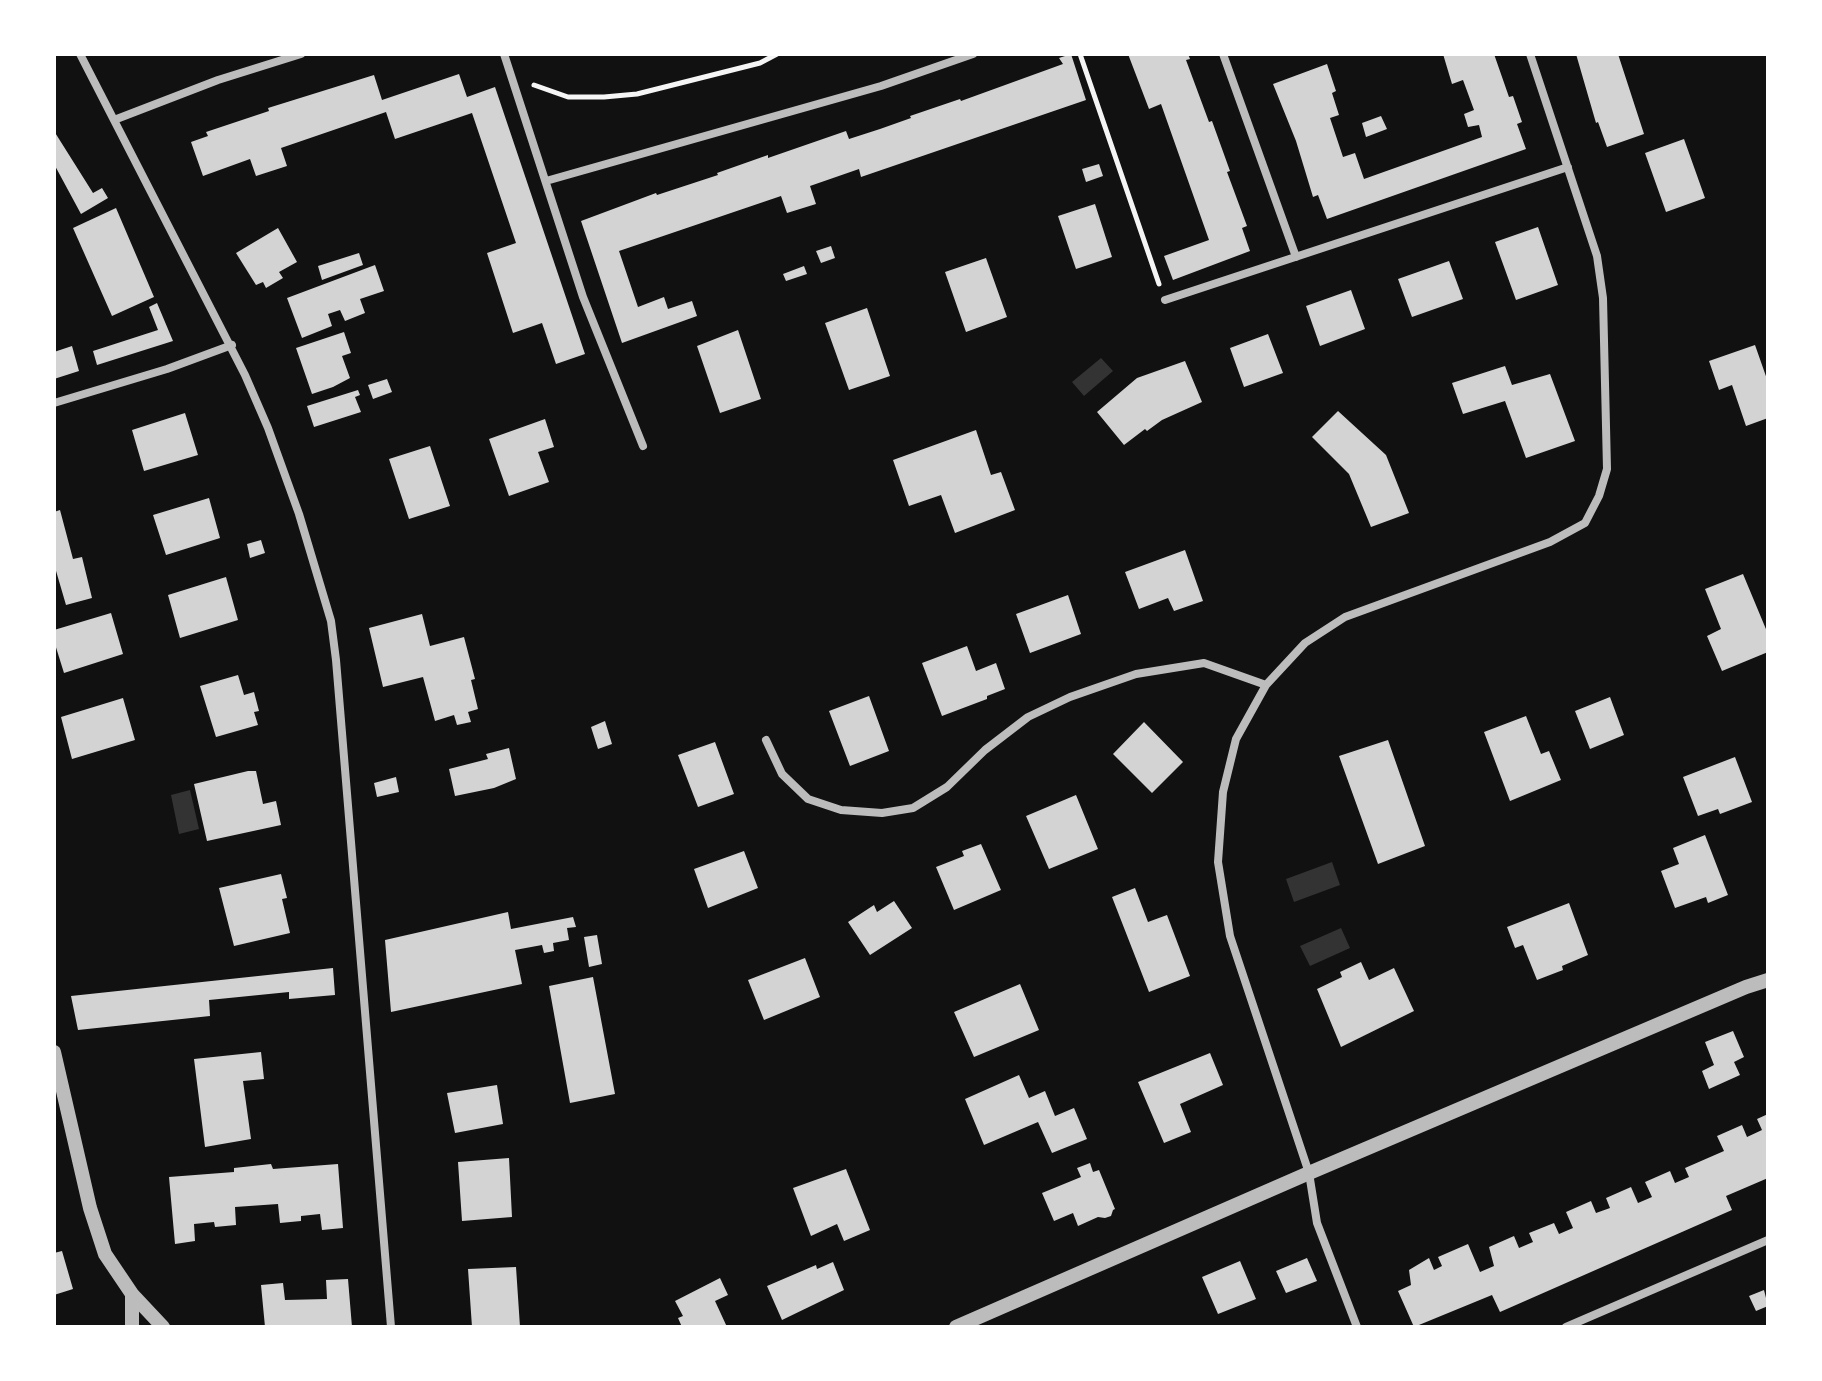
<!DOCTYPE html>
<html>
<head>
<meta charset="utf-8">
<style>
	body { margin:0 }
	#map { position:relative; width:1822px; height:1381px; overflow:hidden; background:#111; font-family:"Sofia Sans Condensed",sans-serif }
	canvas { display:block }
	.frame { position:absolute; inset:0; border:56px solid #fff; pointer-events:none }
</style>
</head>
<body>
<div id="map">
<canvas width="1822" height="1381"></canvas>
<div class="frame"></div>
</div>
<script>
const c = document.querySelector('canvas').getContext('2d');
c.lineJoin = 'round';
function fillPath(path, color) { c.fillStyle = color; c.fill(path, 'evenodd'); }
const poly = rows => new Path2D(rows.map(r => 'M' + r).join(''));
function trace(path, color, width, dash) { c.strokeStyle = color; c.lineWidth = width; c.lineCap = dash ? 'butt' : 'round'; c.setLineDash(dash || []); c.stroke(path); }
const water = poly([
	[1101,358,1113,371,1084,396,1072,382],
	[190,790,199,829,179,834,171,795],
	[1332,862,1340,885,1294,902,1286,879],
	[1341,928,1350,948,1310,966,1300,946]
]);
const building = poly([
	[1071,54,1086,100,861,177,859,169,810,186,816,204,787,213,781,196,619,251,638,307,664,297,668,309,692,301,697,316,622,343,581,221,656,193,657,195,718,175,717,173,768,155,768,158,846,131,849,139,880,129,911,118,910,116,960,99,961,101,1063,64,1059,58],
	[1128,54,1188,54,1190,59,1186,60,1209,122,1212,121,1230,171,1227,172,1247,226,1242,228,1250,251,1173,280,1164,256,1209,240,1161,104,1149,109],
	[1443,54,1494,54,1509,97,1513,96,1522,122,1517,124,1526,149,1327,219,1318,195,1313,197,1296,141,1273,84,1327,64,1336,91,1332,93,1339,115,1330,118,1343,157,1355,153,1364,179,1482,137,1479,125,1468,127,1464,114,1474,110,1463,80,1452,84],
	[1576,54,1618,54,1644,134,1607,147,1598,122,1596,123],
	[459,74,467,97,495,87,585,354,556,364,542,323,513,333,487,253,516,243,472,113,395,139,386,112,281,148,287,166,256,176,250,159,203,176,191,142,208,136,206,132,269,111,268,108,374,75,382,100],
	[1381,116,1387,129,1366,137,1362,123],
	[54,131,93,193,102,188,108,198,81,214,54,164],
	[1684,139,1705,198,1666,212,1645,153],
	[1099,164,1103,176,1086,182,1082,169],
	[1095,204,1112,257,1076,269,1058,216],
	[116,208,154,297,112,316,73,228],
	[1538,227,1558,285,1516,300,1495,242],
	[278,228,297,262,279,272,283,278,266,288,263,282,256,285,236,253],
	[831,246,835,258,821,263,816,251],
	[359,253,363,265,322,280,318,266],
	[986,258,1007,317,966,332,945,272],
	[1449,261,1463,299,1412,317,1398,279],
	[375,265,384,291,360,299,365,313,345,321,340,310,328,314,332,326,302,338,287,298],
	[804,266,807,274,786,281,783,274],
	[1351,290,1365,329,1320,346,1306,306],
	[157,303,173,341,97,365,93,351,158,330,149,307],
	[867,308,890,376,849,390,825,323],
	[738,330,761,399,720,413,697,346],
	[344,332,351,353,342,356,350,378,333,387,312,394,296,348],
	[1268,334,1283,373,1244,387,1230,348],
	[1755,345,1768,382,1768,418,1746,426,1732,385,1719,390,1709,361],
	[72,346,79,371,54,379,54,352],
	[1185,361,1202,402,1162,420,1147,431,1145,429,1124,445,1097,412,1137,378],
	[1505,366,1512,385,1550,374,1575,441,1526,458,1505,401,1463,414,1452,383],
	[387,379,392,392,373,399,368,385],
	[358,390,360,395,355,397,361,412,314,427,307,406],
	[1338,411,1386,455,1409,513,1371,527,1349,474,1312,437],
	[185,413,198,455,144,471,132,430],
	[545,419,554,447,538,452,549,482,509,496,489,439],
	[976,430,991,475,1001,472,1015,510,955,533,941,495,909,506,893,460],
	[430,446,450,506,409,519,389,459],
	[209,498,220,538,166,555,153,515],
	[60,510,73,559,82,557,92,598,66,605,54,564,54,512],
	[261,540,265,553,250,558,247,544],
	[1185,550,1203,601,1174,611,1168,598,1139,609,1125,572],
	[1743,574,1768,634,1768,652,1722,671,1707,636,1721,629,1705,589],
	[226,577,238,620,180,638,168,595],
	[1068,595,1081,634,1030,653,1016,614],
	[111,613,123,654,64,673,54,641,54,630],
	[422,614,430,646,464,637,475,679,471,680,478,709,468,712,471,722,457,725,454,715,435,721,423,677,383,687,369,628],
	[967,646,976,671,996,663,1005,689,987,696,987,699,942,716,922,663],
	[238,675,244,695,254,692,259,711,254,712,258,725,216,737,200,686],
	[869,696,889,751,850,766,829,711],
	[1610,697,1624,735,1590,749,1575,711],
	[123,698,135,740,72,759,61,717],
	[1526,716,1541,754,1549,751,1561,780,1510,801,1484,732],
	[605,721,612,744,598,749,591,727],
	[1144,722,1183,762,1152,793,1113,754],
	[1388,740,1425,846,1378,864,1339,756],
	[715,742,734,794,698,807,678,755],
	[509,748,516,779,494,788,455,796,449,769,488,759,486,754],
	[1735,757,1752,802,1720,814,1718,809,1698,816,1683,777],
	[248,771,256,771,263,804,276,801,281,825,207,841,194,784],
	[396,777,399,792,377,797,374,783],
	[1076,795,1098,849,1049,869,1026,816],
	[1705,835,1728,895,1708,903,1706,897,1675,908,1661,871,1679,864,1673,848],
	[981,844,1001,890,954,910,936,867,964,856,962,851],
	[744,851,758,888,708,908,694,869],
	[281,874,287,898,282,899,290,933,234,946,219,888],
	[1135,888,1148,922,1167,915,1190,976,1149,992,1112,897],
	[894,901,912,928,870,955,848,922,874,905,877,912],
	[1569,903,1588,955,1562,966,1563,970,1537,980,1523,945,1515,948,1507,927],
	[508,912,511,929,573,917,576,927,567,928,569,940,553,943,554,951,544,953,542,945,515,950,522,984,391,1012,385,940],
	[597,935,602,964,589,967,584,937],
	[805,958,820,997,764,1020,748,980],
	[1361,962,1369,980,1394,968,1414,1011,1341,1047,1317,989,1342,977,1340,972],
	[333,968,335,995,289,999,289,992,209,1000,210,1016,78,1030,71,996],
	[593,977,615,1094,570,1103,549,986],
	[1020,984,1039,1030,974,1057,954,1012],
	[1733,1031,1744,1057,1734,1062,1740,1075,1709,1089,1702,1071,1714,1065,1705,1042],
	[261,1052,264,1079,243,1081,251,1139,205,1147,194,1059],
	[1210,1053,1223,1085,1180,1104,1191,1132,1164,1143,1138,1082],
	[1019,1075,1029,1098,1045,1091,1055,1116,1074,1108,1087,1139,1052,1153,1038,1122,984,1145,965,1099],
	[497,1085,503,1124,455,1133,447,1093],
	[1768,1114,1768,1178,1726,1196,1732,1210,1500,1312,1492,1295,1414,1327,1398,1291,1411,1285,1409,1270,1429,1258,1434,1270,1442,1266,1438,1257,1468,1244,1480,1272,1494,1266,1489,1247,1514,1236,1519,1248,1533,1242,1529,1233,1554,1223,1559,1234,1573,1228,1566,1212,1591,1201,1596,1213,1610,1208,1606,1198,1631,1187,1638,1203,1652,1197,1645,1182,1670,1171,1675,1183,1689,1177,1685,1168,1724,1151,1717,1136,1742,1125,1747,1137,1762,1130,1757,1119],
	[509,1158,512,1217,462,1221,458,1162],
	[1090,1163,1093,1172,1099,1170,1115,1209,1113,1210,1111,1216,1105,1218,1098,1217,1078,1226,1073,1213,1054,1221,1042,1193,1081,1177,1077,1168],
	[271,1164,273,1169,338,1164,343,1228,322,1230,320,1214,301,1216,301,1221,280,1223,278,1204,235,1207,236,1225,215,1227,214,1222,194,1224,195,1241,175,1244,169,1177,234,1172,234,1168],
	[846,1169,870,1230,844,1241,837,1224,811,1236,793,1188],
	[62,1251,73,1289,54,1295,54,1253],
	[1307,1258,1317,1281,1286,1293,1276,1271],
	[1240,1261,1256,1299,1218,1314,1202,1277],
	[833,1262,844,1290,782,1320,767,1286,816,1265,817,1269],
	[516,1267,520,1327,472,1327,468,1269],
	[720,1278,728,1295,715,1301,727,1327,682,1327,678,1318,683,1316,675,1301],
	[348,1279,352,1327,265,1327,261,1285,283,1283,285,1300,327,1299,326,1280],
	[1764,1290,1768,1306,1756,1311,1749,1296]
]);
const path = poly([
	[1080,54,1159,284],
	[534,85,568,97,604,97,637,94,760,63,777,54]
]);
const minor = poly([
	[80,54,245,375,268,428,299,514,331,621,336,660,391,1327],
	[504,54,583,297,643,446],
	[1223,54,1296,257],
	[114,120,218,80,301,54],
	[546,181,881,86,973,54],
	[1165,300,1568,167],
	[54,403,167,369,232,345],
	[766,740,782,774,808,799,841,810,882,813,913,808,947,787,985,750,1028,717,1070,697,1136,674,1204,663,1266,685],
	[1357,1327,1317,1223,1309,1173,1230,936,1218,862,1223,792,1236,739,1266,685,1305,643,1345,617,1550,542,1585,523,1599,496,1607,469,1603,298,1597,256,1530,54],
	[1566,1327,1768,1240]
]);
const tertiary = poly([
	[54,1052,90,1208,105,1254,132,1294,163,1327],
	[132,1327,132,1294],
	[956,1327,1309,1173,1746,987,1768,980]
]);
fillPath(water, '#333');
fillPath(building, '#d3d3d3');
trace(path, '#f5f5f5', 5);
trace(minor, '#bcbcbc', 8);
trace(tertiary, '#bcbcbc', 14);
</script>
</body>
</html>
